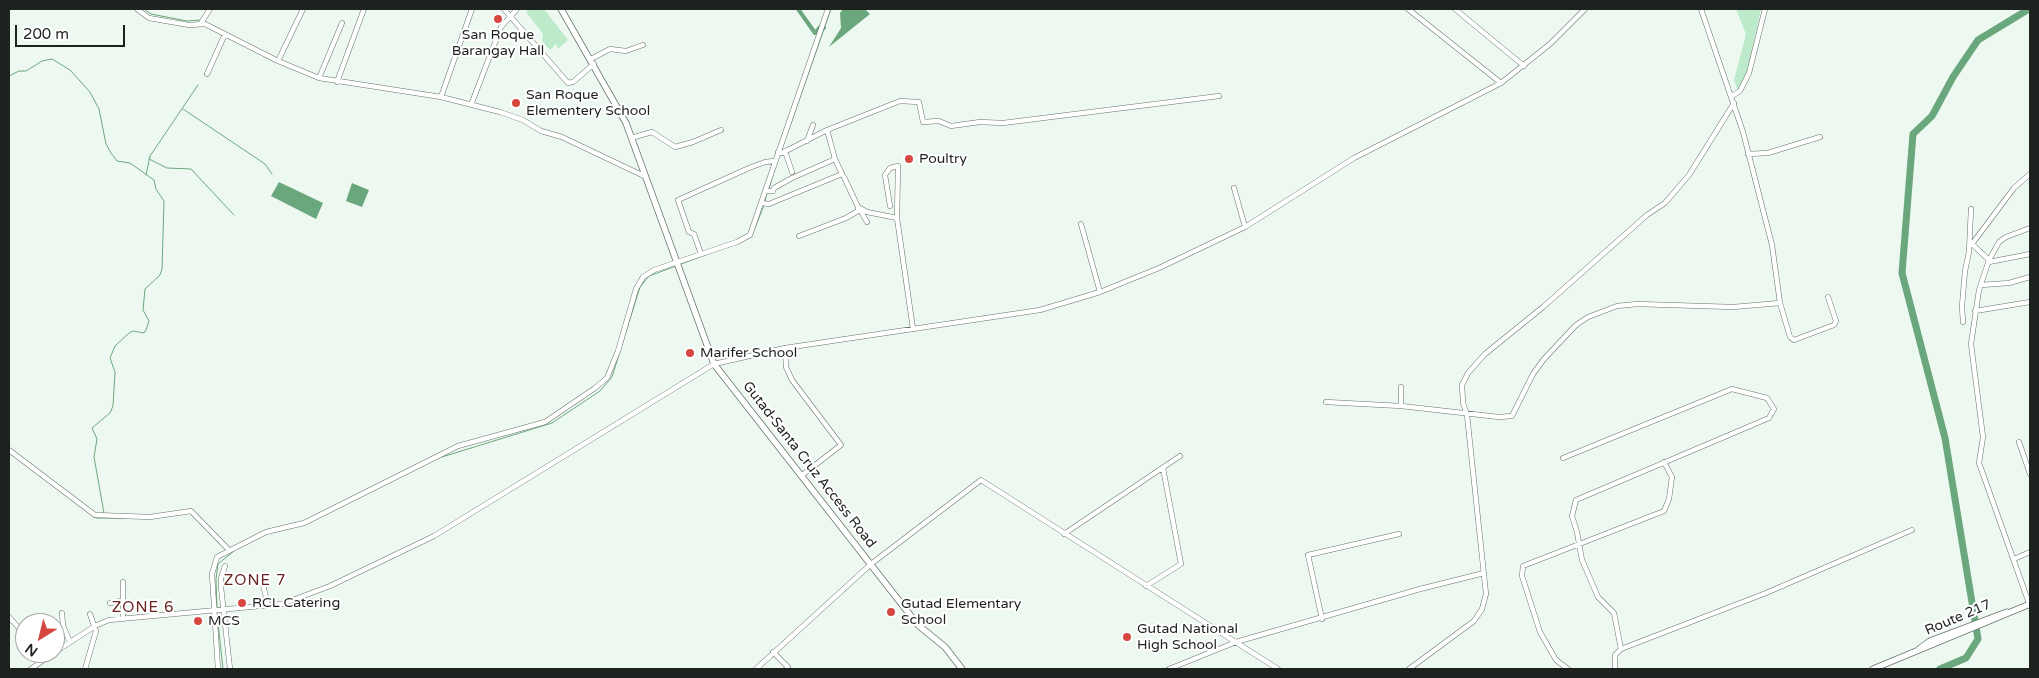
<!DOCTYPE html>
<html>
<head>
<meta charset="utf-8">
<style>
	body { margin:0 }
	#map { position:relative; width:2039px; height:678px; overflow:hidden; background:#edf9f0; font-family:"Varela Round",sans-serif }
	canvas { display:block }
	.frame { position:absolute; inset:0; border:10px solid #1e221f; pointer-events:none }
	.north { position:absolute; left:15px; top:613px; width:50px; height:50px; box-sizing:border-box; background:#fff; border:1px solid #a5a7a5; border-radius:50%; rotate:216deg; font-size:14px; font-weight:700; line-height:20px; text-align:center; color:#1e221f }
	.north::after { content:''; display:block; margin:auto; width:18px; height:22px; background:#d5473f; clip-path:polygon(50% 0,100% 100%,50% 72%,0 100%) }
	.scale { position:absolute; left:15px; top:25px; width:110px; height:22px; box-sizing:border-box; border:2px solid #1e221f; border-top:0; padding-left:6px; font-size:15px; line-height:18px; white-space:nowrap; color:#1e221f; -webkit-text-stroke:4px #fff; paint-order:stroke }
</style>
</head>
<body>
<div id="map">
<canvas width="2039" height="678"></canvas>
<div class="frame"></div>
<div class="north">N</div>
<div class="scale">200 m</div>
</div>
<script>
const c = document.querySelector('canvas').getContext('2d');
c.lineJoin = 'round';
function fillPath(path, color) { c.fillStyle = color; c.fill(path, 'evenodd'); }
const poly = rows => new Path2D(rows.map(r => 'M' + r).join(''));
function trace(path, color, width, dash) { c.strokeStyle = color; c.lineWidth = width; c.lineCap = dash ? 'butt' : 'round'; c.setLineDash(dash || []); c.stroke(path); }
function write(font, color, halo, rows, align = 'center') {
  c.font = font + ' "Varela Round",sans-serif'; c.lineWidth = 4; c.setLineDash([]); c.textBaseline = 'middle'; c.strokeStyle = halo; c.fillStyle = color; for (const [text, x, y, turn = 0] of rows) {
    c.save(); c.translate(x, y); c.rotate((+turn || 0) * Math.PI / 180); c.textAlign = isNaN(turn) ? turn : align; if (halo) c.strokeText(text, 0, 0); c.fillText(text, 0, 0); c.restore();
  }
}
const green = poly([
	[529,9,544,9,568,40,558,49,556,44,550,50,542,41,543,34,526,12],
	[1736,9,1761,9,1747,73,1738,91,1734,80,1746,34]
]);
const water = poly([
	[843,9,865,9,870,14,829,47,841,28,840,13],
	[279,182,323,203,316,219,271,196],
	[352,183,369,190,362,207,346,201]
]);
const stream = poly([
	[144,9,151,14,187,21,201,20],
	[9,76,19,71,26,71,42,61,52,59,70,70,90,92,99,109,106,144,111,153,117,161,130,163,154,180,156,189,164,201,162,269,160,275,145,289,143,310,149,321,146,330,144,333,133,331,129,333,115,346,110,358,115,372,113,406,110,413,92,428,97,439,94,457,104,513],
	[183,109,265,164,272,174],
	[789,129,831,9],
	[149,159,167,168,191,169,234,215],
	[146,175,150,156,198,85],
	[769,189,774,171],
	[765,201,767,193],
	[753,233,764,205],
	[681,264,711,253],
	[442,457,552,423,600,391,612,377,640,287,649,276,676,266],
	[44,479,96,518,126,518],
	[155,518,176,515],
	[217,609,216,579,218,564,234,551],
	[217,613,223,669]
]);
const canal = poly([
	[798,9,815,33,821,26,824,28]
]);
const river = poly([
	[1940,669,1966,658,1978,639,1945,438,1902,273,1913,134,1932,116,1953,77,1978,40,2029,9]
]);
const minor = poly([
	[137,9,149,18,189,25,205,24,278,61,319,78,441,97,500,112,523,120,541,131,562,137,644,176],
	[504,9,568,83,573,82,594,64],
	[1408,9,1501,83],
	[1455,9,1524,66],
	[1701,9,1743,132,1772,245,1780,303,1790,337,1794,340,1834,325,1836,321,1828,297],
	[201,23,210,9],
	[591,59,610,49,626,51,643,45],
	[278,61,303,9],
	[207,74,225,34],
	[319,78,342,23],
	[337,82,364,9],
	[1732,96,1740,91,1749,73,1765,9],
	[441,97,472,9],
	[471,105,501,27,517,9],
	[631,138,652,132,675,147,693,142,721,130],
	[807,141,813,125],
	[785,151,792,172],
	[778,152,782,153,827,130,900,101,919,102,923,122,939,121,951,126,980,122,1003,123,1219,96],
	[1748,154,1768,153,1820,137],
	[844,177,858,207,867,212,897,218],
	[1234,188,1245,227],
	[765,191,773,191,774,188,792,178,835,159],
	[762,203,769,204,842,174,835,159,827,130],
	[890,206,885,175,890,168,898,166,897,218,913,329],
	[859,208,867,222],
	[1081,224,1100,292],
	[2030,228,2006,237,1999,242,1989,260,1979,290,1971,344,1983,437,1979,463,2030,606],
	[799,236,846,218,858,211,858,207],
	[1971,243,1989,260],
	[1972,244,2014,188,2030,174],
	[701,254,694,234,689,232,678,200,749,168,765,162,774,161],
	[1989,262,2030,254],
	[1981,285,2009,283,2030,277],
	[1975,311,2030,302],
	[1963,322,1962,306,1965,271,1969,252,1971,209],
	[785,348,786,367,792,380,841,445,801,476],
	[1401,387,1401,406],
	[1326,402,1401,406,1499,417,1512,416,1533,374,1544,359,1576,325,1588,317,1617,306,1637,304,1733,307,1780,303],
	[2019,442,2030,474],
	[9,450,95,515,150,517,191,511,229,550],
	[1563,458,1732,389,1767,398,1774,409,1769,418,1576,500,1572,516,1577,532,1582,560,1598,597,1614,613,1621,649],
	[1064,534,1180,456],
	[2014,559,2030,552],
	[225,566,221,578,221,587,230,669],
	[262,580,268,606],
	[1146,586,1181,564,1163,468],
	[110,603,121,601],
	[62,613,63,626,70,642],
	[9,617,25,635],
	[123,619,123,582],
	[1322,619,1308,555,1399,534],
	[41,623,43,622],
	[55,652,95,626,109,620,282,604,330,586,434,536,714,364,785,348,1040,310,1100,292,1159,268,1245,227,1354,158,1501,83,1550,44,1585,9],
	[773,652,788,667,786,669],
	[31,669,53,653],
	[85,669,96,631,90,614],
	[218,669,212,574,217,557,266,532,304,523,458,446,545,422,595,388,607,378,618,351,636,289,643,277,654,270,737,242,750,235,828,9],
	[756,669,871,564,981,480,1278,669],
	[1169,669,1236,642,1420,589,1484,573],
	[1409,669,1474,621,1482,609,1486,594,1467,415,1463,403,1462,385,1468,373,1485,354,1543,307,1647,215,1665,203,1689,175,1734,103],
	[1568,669,1556,660,1540,632,1522,576,1523,566,1664,511,1669,499,1672,477,1664,462],
	[1615,669,1615,655,1621,649,1766,593,1912,530]
]);
const major = poly([
	[561,9,626,123,714,364,918,625,945,647,962,669],
	[1919,649,1930,641,2007,612],
	[1873,669,2030,604]
]);
const markers = [
	[498,19,5,"#d5473f"],
	[516,103,5,"#d5473f"],
	[909,159,5,"#d5473f"],
	[690,353,5,"#d5473f"],
	[242,603,5,"#d5473f"],
	[891,612,5,"#d5473f"],
	[198,621,5,"#d5473f"],
	[1127,637,5,"#d5473f"]
];
const poiNames = [
	["San Roque",498,35,"center"],
	["Barangay Hall",498,51,"center"],
	["San Roque",526,95],
	["Elementery School",526,111],
	["Poultry",919,159],
	["Marifer School",700,353],
	["RCL Catering",252,603],
	["Gutad Elementary",901,604],
	["School",901,620],
	["MCS",208,621],
	["Gutad National",1137,629],
	["High School",1137,645]
];
const streetNames = [
	["Gutad-Santa Cruz Access Road",809,465,52],
	["Route 217",1958,618,-23]
];
const neighbourhoodNames = [
	["ZONE 7",255,581],
	["ZONE 6",143,608]
];
fillPath(green, '#bdeaca');
fillPath(water, '#6aa77d');
trace(stream, '#6aa77d', 1);
trace(canal, '#6aa77d', 4);
trace(river, '#6aa77d', 7);
trace(minor, '#68726a', 5.5);
trace(major, '#68726a', 7);
trace(minor, '#fff', 4.5);
trace(major, '#fff', 5.5);
for (const [x, y, r, color] of markers) { const dot = new Path2D(); dot.arc(x, y, r, 0, 2 * Math.PI); c.fillStyle = color; c.fill(dot); trace(dot, '#fff', 2); }
write('14px', '#1e221f', '#fff', poiNames, 'left');
write('14px', '#1e221f', '#fff', streetNames);
c.letterSpacing = '1px';
write('15px', '#67221d', '#fff', neighbourhoodNames);
c.letterSpacing = '0px';
</script>
</body>
</html>
